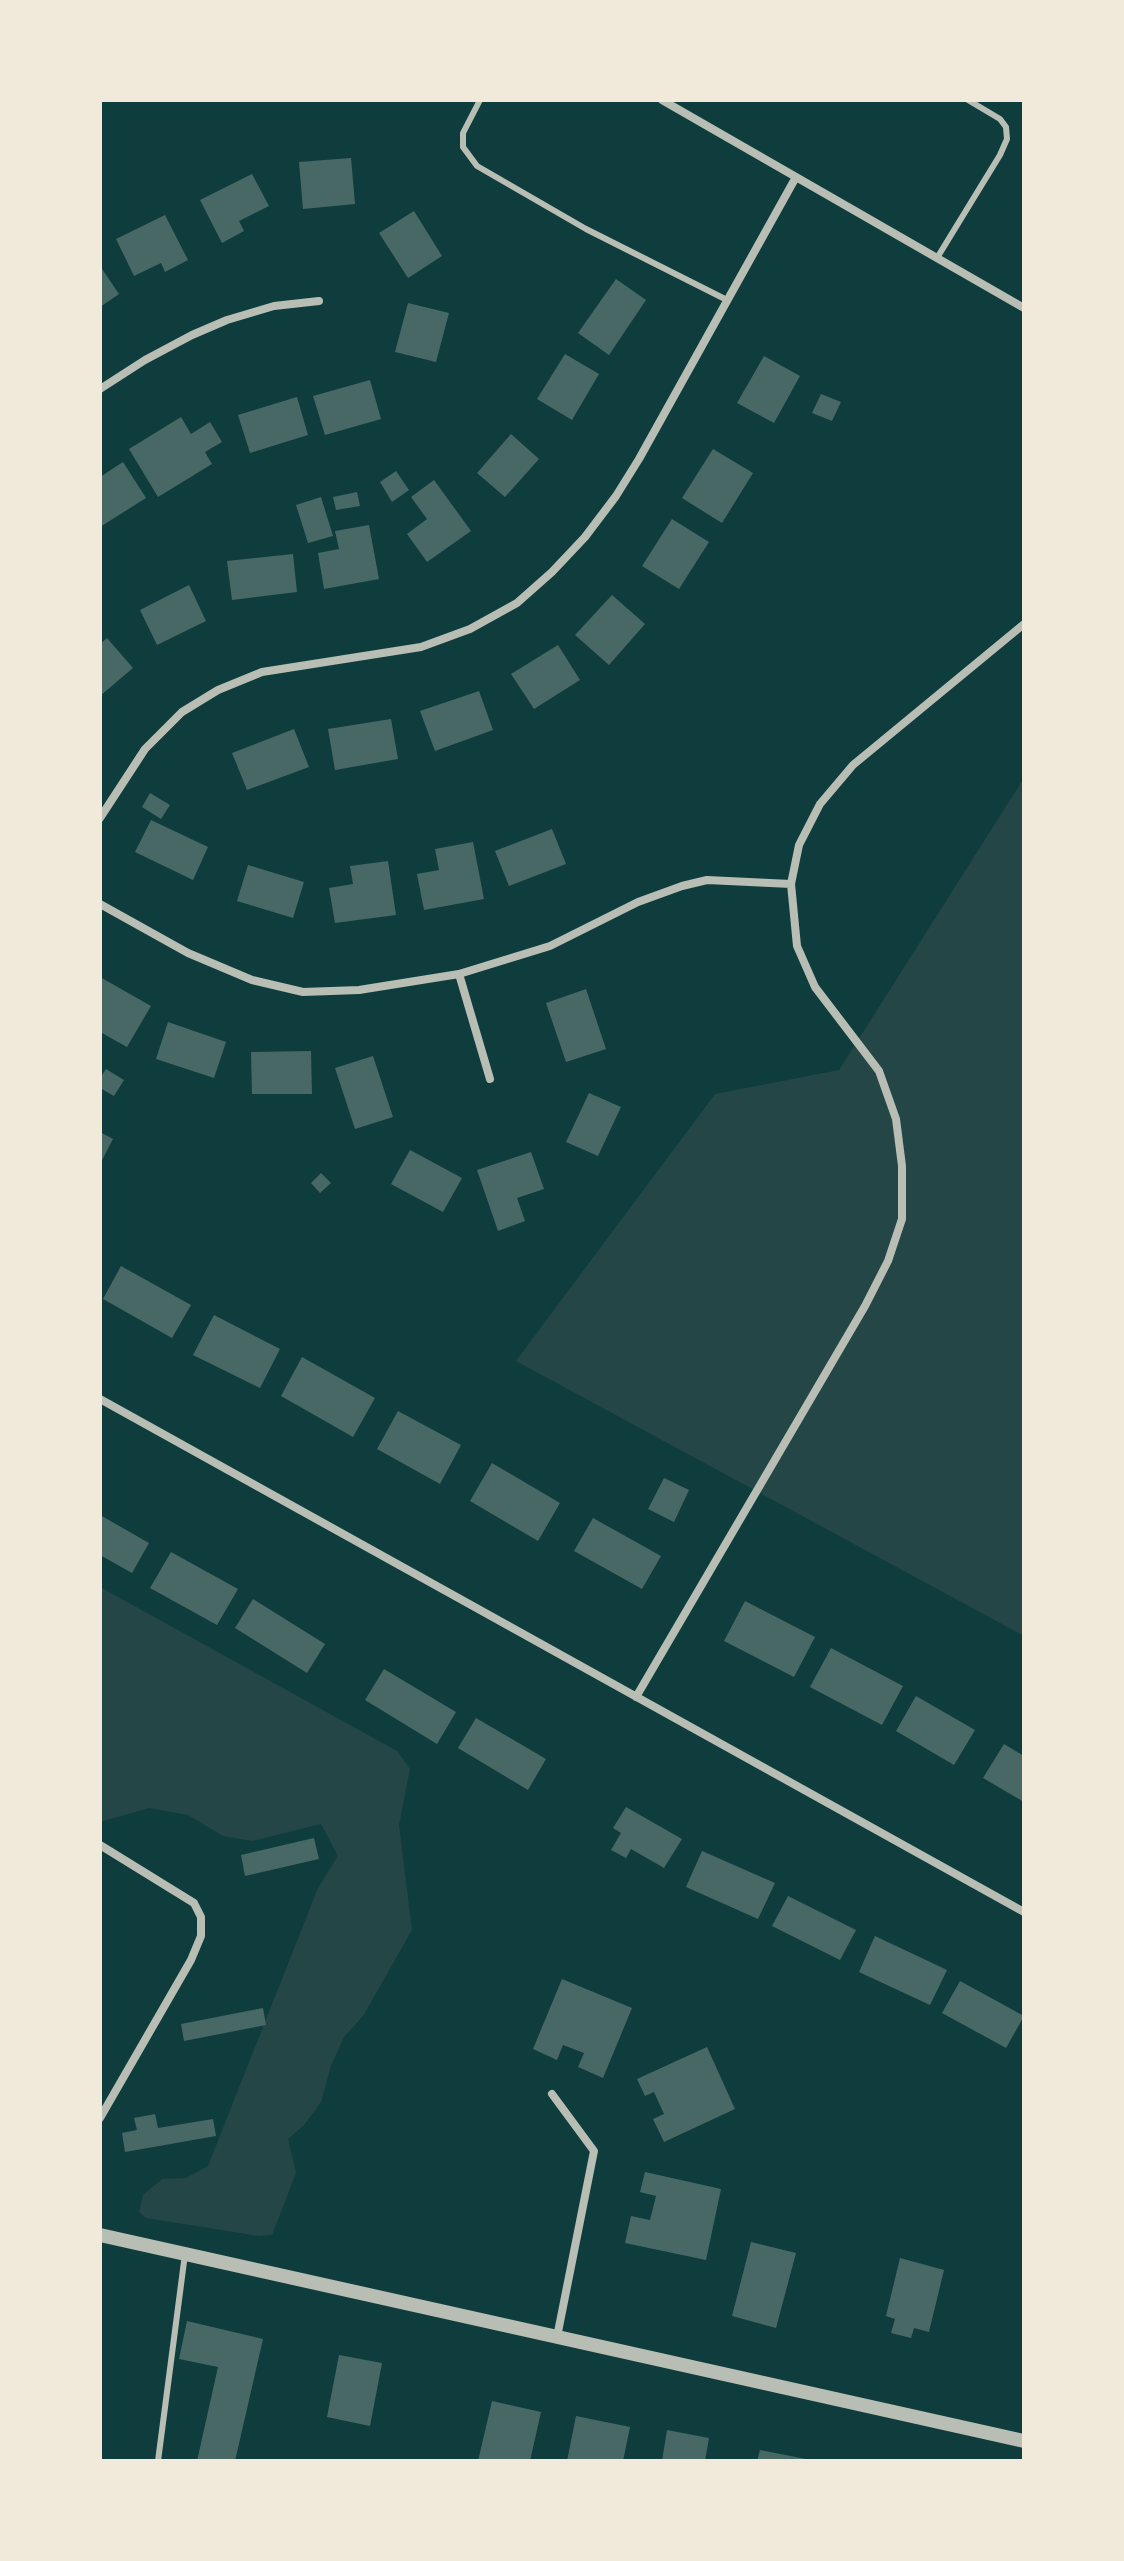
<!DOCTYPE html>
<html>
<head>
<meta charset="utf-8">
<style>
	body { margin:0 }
	#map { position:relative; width:1124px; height:2561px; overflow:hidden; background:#0f3d3e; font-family:Manrope,sans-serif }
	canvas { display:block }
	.frame { position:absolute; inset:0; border:102px solid #f1e9da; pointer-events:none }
</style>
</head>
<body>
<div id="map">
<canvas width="1124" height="2561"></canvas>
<div class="frame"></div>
</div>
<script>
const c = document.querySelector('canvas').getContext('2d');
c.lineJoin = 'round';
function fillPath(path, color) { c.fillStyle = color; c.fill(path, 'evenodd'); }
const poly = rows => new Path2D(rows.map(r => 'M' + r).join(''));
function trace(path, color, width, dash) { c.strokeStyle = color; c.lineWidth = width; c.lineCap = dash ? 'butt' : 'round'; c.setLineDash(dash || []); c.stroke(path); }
const green = poly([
	[1024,778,1024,1636,516,1361,715,1094,839,1070],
	[100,1587,397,1751,410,1769,399,1825,412,1930,363,2016,344,2037,331,2066,321,2102,304,2125,288,2139,296,2173,272,2235,259,2236,146,2218,139,2212,143,2195,162,2179,186,2178,208,2166,318,1888,338,1856,321,1824,253,1841,223,1836,188,1815,149,1808,100,1822]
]);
const building = poly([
	[351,158,355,204,303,209,299,162],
	[252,174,269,206,239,221,244,231,222,243,200,200],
	[414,211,442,256,408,278,379,233],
	[165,215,188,260,165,272,161,263,134,276,116,239],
	[100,266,119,294,100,307],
	[616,279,646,300,609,355,578,333],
	[408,303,449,313,436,362,395,352],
	[565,354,599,374,572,420,537,399],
	[764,356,800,376,774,423,737,403],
	[370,380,381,419,325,435,313,396],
	[821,394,841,402,832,421,812,413],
	[297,397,308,435,250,453,238,415],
	[181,417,191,434,210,422,222,442,205,452,212,464,158,497,129,449],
	[511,434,539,459,505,497,477,473],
	[713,449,753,473,722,523,682,498],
	[123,462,146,498,100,527,100,477],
	[396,471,409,490,392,502,380,482],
	[434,480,471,531,427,562,407,534,427,519,411,497],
	[357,492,360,506,336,510,333,497],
	[321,497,333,536,308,543,296,505],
	[672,519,709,542,679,589,642,566],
	[369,525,379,579,324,589,318,553,339,549,335,531],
	[293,554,297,592,232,600,227,561],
	[189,585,206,621,157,645,140,610],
	[612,595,645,624,609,665,575,635],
	[107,638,133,668,100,696,100,644],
	[558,645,580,680,534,709,511,674],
	[479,691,493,730,435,751,420,711],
	[391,719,398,759,335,770,328,729],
	[294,729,309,767,247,790,232,753],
	[150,793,170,805,161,819,142,807],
	[151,820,208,847,193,880,135,852],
	[552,829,566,864,509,886,495,851],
	[473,842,484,899,424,910,417,874,439,870,435,849],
	[388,861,396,915,335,923,329,888,353,884,350,866],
	[248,865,304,882,293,918,237,901],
	[100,977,151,1006,127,1047,100,1032],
	[586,989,606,1049,566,1062,546,1003],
	[168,1022,226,1042,214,1078,156,1059],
	[311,1051,312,1094,252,1094,251,1052],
	[373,1056,393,1117,355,1129,335,1068],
	[106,1069,124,1080,114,1096,100,1088,100,1078],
	[589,1093,621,1107,598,1156,566,1142],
	[100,1132,113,1139,100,1164],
	[410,1150,462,1178,443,1212,391,1184],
	[531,1152,544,1189,517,1198,525,1221,498,1231,477,1170],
	[321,1173,331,1183,320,1193,311,1183],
	[121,1266,191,1305,172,1338,103,1299],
	[214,1315,280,1349,260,1388,193,1355],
	[302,1357,375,1398,353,1437,281,1396],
	[398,1411,461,1445,440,1484,377,1449],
	[492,1463,560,1503,538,1541,470,1501],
	[664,1478,689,1490,674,1522,648,1509],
	[100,1515,149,1543,132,1573,100,1555],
	[593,1518,661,1556,642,1589,574,1551],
	[171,1552,238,1589,217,1625,150,1588],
	[253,1599,325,1644,307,1673,235,1628],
	[745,1601,815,1637,794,1677,724,1641],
	[831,1648,903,1686,882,1725,810,1687],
	[384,1669,456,1712,437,1744,365,1700],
	[916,1696,975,1730,954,1765,896,1731],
	[476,1718,546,1759,528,1790,458,1748],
	[1004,1744,1024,1756,1024,1802,983,1778],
	[626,1807,682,1839,664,1868,631,1849,626,1858,611,1850,621,1833,613,1828],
	[314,1838,319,1859,245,1876,241,1855],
	[702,1851,775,1883,758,1919,686,1887],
	[788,1896,856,1930,840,1960,772,1926],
	[875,1936,947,1970,930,2005,859,1972],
	[562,1979,632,2008,603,2078,578,2067,584,2053,563,2045,557,2060,533,2049],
	[960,1981,1024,2016,1006,2048,942,2013],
	[263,2008,266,2025,184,2041,181,2024],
	[707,2047,735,2109,664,2142,653,2119,664,2114,654,2092,645,2096,637,2079],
	[155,2114,158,2128,213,2119,216,2136,125,2152,122,2133,137,2130,134,2118],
	[645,2172,721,2189,706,2260,625,2243,631,2216,650,2220,656,2196,640,2192],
	[751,2242,796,2253,776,2328,732,2316],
	[900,2258,944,2270,929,2332,914,2328,911,2338,891,2333,895,2319,886,2316],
	[187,2321,263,2339,235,2461,197,2461,218,2367,179,2359],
	[339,2355,382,2363,370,2426,327,2417],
	[492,2401,541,2412,530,2461,478,2461],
	[576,2416,630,2427,623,2461,567,2461],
	[667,2430,709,2438,705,2461,662,2461],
	[760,2450,811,2460,811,2461,757,2461]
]);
const service = poly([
	[480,100,463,133,463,147,477,166,586,229,727,300],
	[937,258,1000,155,1007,139,1006,127,1000,119,968,100],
	[158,2461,185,2254]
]);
const minor = poly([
	[662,100,1024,308],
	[100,389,145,360,192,335,227,320,274,306,319,301],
	[100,818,145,749,182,712,218,690,262,672,421,647,470,629,517,603,552,572,585,537,616,496,639,459,796,177],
	[100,904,188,953,252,980,303,992,359,990,459,974,550,946,638,902,682,886,707,880,791,884],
	[459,974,490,1079],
	[100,1399,1024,1912],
	[636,1697,865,1306,888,1261,902,1219,902,1166,896,1119,879,1071,815,987,797,946,791,884,799,845,820,804,853,765,1024,624],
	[100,1845,194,1903,201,1917,201,1936,191,1960,100,2118],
	[552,2094,594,2151,557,2337]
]);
const tertiary = poly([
	[100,2235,1024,2441]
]);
fillPath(green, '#244646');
fillPath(building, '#486865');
trace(service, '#b8beb3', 6);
trace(minor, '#b8beb3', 8);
trace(tertiary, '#b8beb3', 14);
</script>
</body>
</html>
